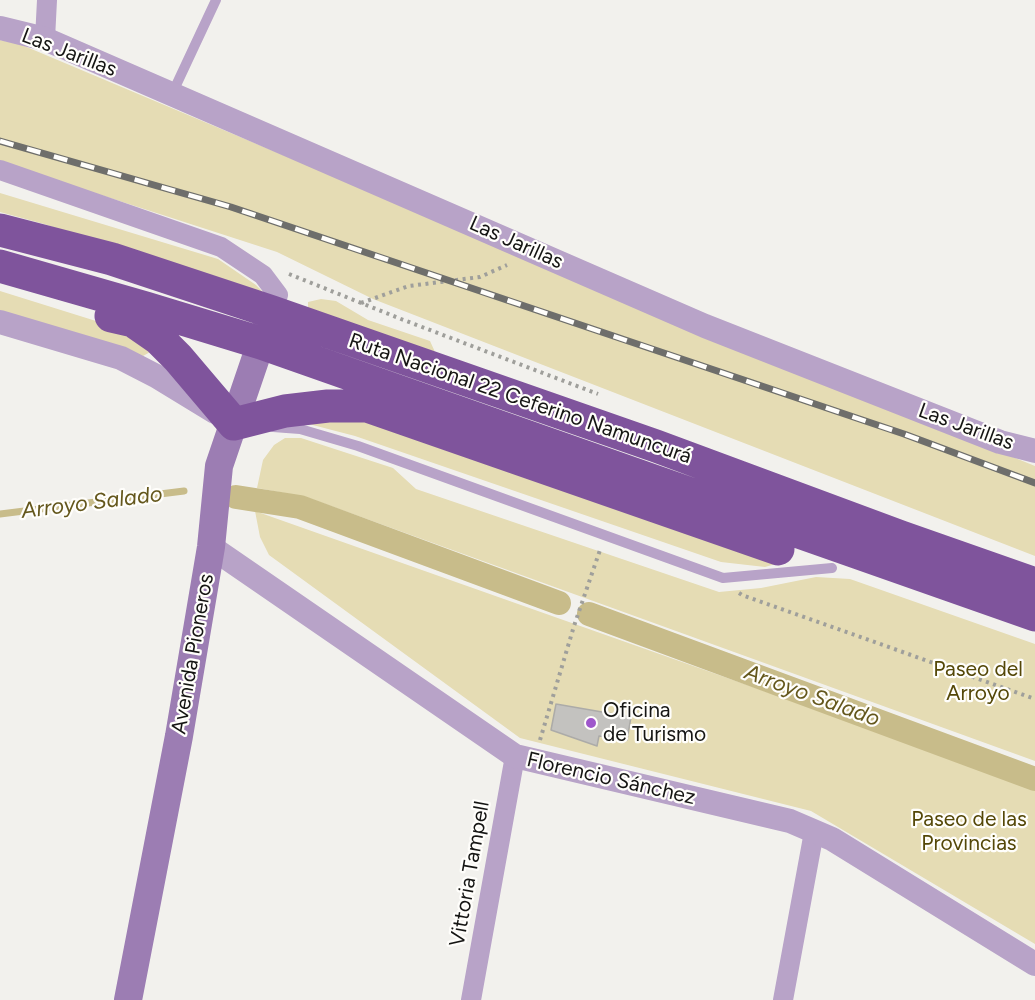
<!DOCTYPE html>
<html>
<head>
<meta charset="utf-8">
<style>
	body { margin:0 }
	canvas { display:block; background:#f2f1ed }
</style>
</head>
<body>
<canvas width="1035" height="1000"></canvas>
<script>
const c = document.querySelector('canvas').getContext('2d');
c.lineJoin = 'round';
function fillPath(path, color) { c.fillStyle = color; c.fill(path, 'evenodd'); }
const poly = rows => new Path2D(rows.map(r => 'M' + r).join(''));
function trace(path, color, width, dash) { c.strokeStyle = color; c.lineWidth = width; c.lineCap = dash ? 'butt' : 'round'; c.setLineDash(dash || []); c.stroke(path); }
function write(font, color, halo, rows, align = 'center') {
  c.font = font + ' Figtree,sans-serif'; c.lineWidth = 4.5; c.setLineDash([]); c.textBaseline = 'middle'; c.strokeStyle = halo; c.fillStyle = color; for (const [text, x, y, turn = 0] of rows) {
    c.save(); c.translate(x, y); c.rotate((+turn || 0) * Math.PI / 180); c.textAlign = isNaN(turn) ? turn : align; if (halo) c.strokeText(text, 0, 0); c.fillText(text, 0, 0); c.restore();
  }
}
const green = poly([
	[0,40,22,45,684,324,1035,466,1035,556,373,299,277,252,70,185,0,166],
	[0,193,218,259,256,285,263,292,246,292,44,224,0,212],
	[0,291,128,331,152,351,143,356,0,312],
	[321,299,336,301,368,320,430,341,435,352,308,312,308,302],
	[375,417,786,561,765,567,721,562,355,436,305,423],
	[285,438,301,438,393,468,416,489,719,592,761,588,816,577,850,579,1035,644,1035,761,306,497,257,488,263,460,274,445],
	[255,511,866,727,1035,791,1035,944,811,811,520,738,269,555,260,537]
]);
const stream = poly([
	[0,514,184,491]
]);
const canal = poly([
	[236,497,300,507,559,603],
	[589,614,1035,779]
]);
const building = poly([
	[556,704,631,717,627,740,599,736,597,746,551,730,556,704]
]);
const path = poly([
	[289,274,401,319,598,394],
	[361,303,409,286,480,277,507,265],
	[739,593,742,595,1035,699],
	[540,740,574,626,600,550]
]);
const service = poly([
	[172,94,216,0],
	[273,427,300,429,358,446,723,578,832,568]
]);
const minor = poly([
	[45,39,47,0],
	[0,170,221,247,263,275,278,295,272,312],
	[471,1000,515,756],
	[783,1000,814,832]
]);
const tertiary = poly([
	[0,28,45,39,705,326,1000,442,1035,451],
	[0,322,121,358,156,376,215,412],
	[211,547,515,756,790,821,832,839,1035,964]
]);
const secondary = poly([
	[128,1000,179,736,211,547,219,466,268,322]
]);
const trunk = poly([
	[0,230,112,259,272,312,656,446,901,537,1035,584],
	[0,266,146,308,261,343,1035,615],
	[111,316,133,321,159,339,178,358,234,424,285,411,328,406,367,406,778,549]
]);
const rail = poly([
	[0,141,231,207,904,434,1035,483]
]);
const markers = [
	[591,723,6,"#9e57cb"]
];
const streetNames = [
	["Las Jarillas",69,53,21],
	["Las Jarillas",516,243,24],
	["Ruta Nacional 22 Ceferino Namuncurá",520,399,19],
	["Las Jarillas",966,427,20],
	["Avenida Pioneros",193,654,-80],
	["Florencio Sánchez",611,779,13],
	["Vittoria Tampell",470,874,-80]
];
const parkNames = [
	["Paseo del",978,670],
	["Arroyo",978,694],
	["Paseo de las",969,820],
	["Provincias",969,844]
];
const poiNames = [
	["Oficina",603,711],
	["de Turismo",603,735]
];
const waterNames = [
	["Arroyo Salado",92,503,-7],
	["Arroyo Salado",812,696,20]
];
fillPath(green, '#e5dcb4');
trace(stream, '#c8bc8a', 7);
trace(canal, '#c8bc8a', 24);
fillPath(building, '#c3c2bf');
trace(building, '#acaba8', 1.5);
trace(path, '#9f9f9b', 4, [3, 4.5]);
trace(service, '#b8a3c8', 10);
trace(minor, '#b8a3c8', 20);
trace(tertiary, '#b8a3c8', 24);
trace(secondary, '#9c7db3', 28);
trace(trunk, '#7f549c', 33);
trace(rail, '#6e6e6b', 7);
trace(rail, '#fffefb', 4.5, [14]);
for (const [x, y, r, color] of markers) { const dot = new Path2D(); dot.arc(x, y, r, 0, 2 * Math.PI); c.fillStyle = color; c.fill(dot); trace(dot, '#fffefb', 2); }
write('21px', '#151513', '#fffefb', streetNames);
write('21px', '#544707', '#fffefb', parkNames);
write('21px', '#151513', '#fffefb', poiNames, 'left');
write('italic 22px', '#64571c', '#fffefb', waterNames);
</script>
</body>
</html>
